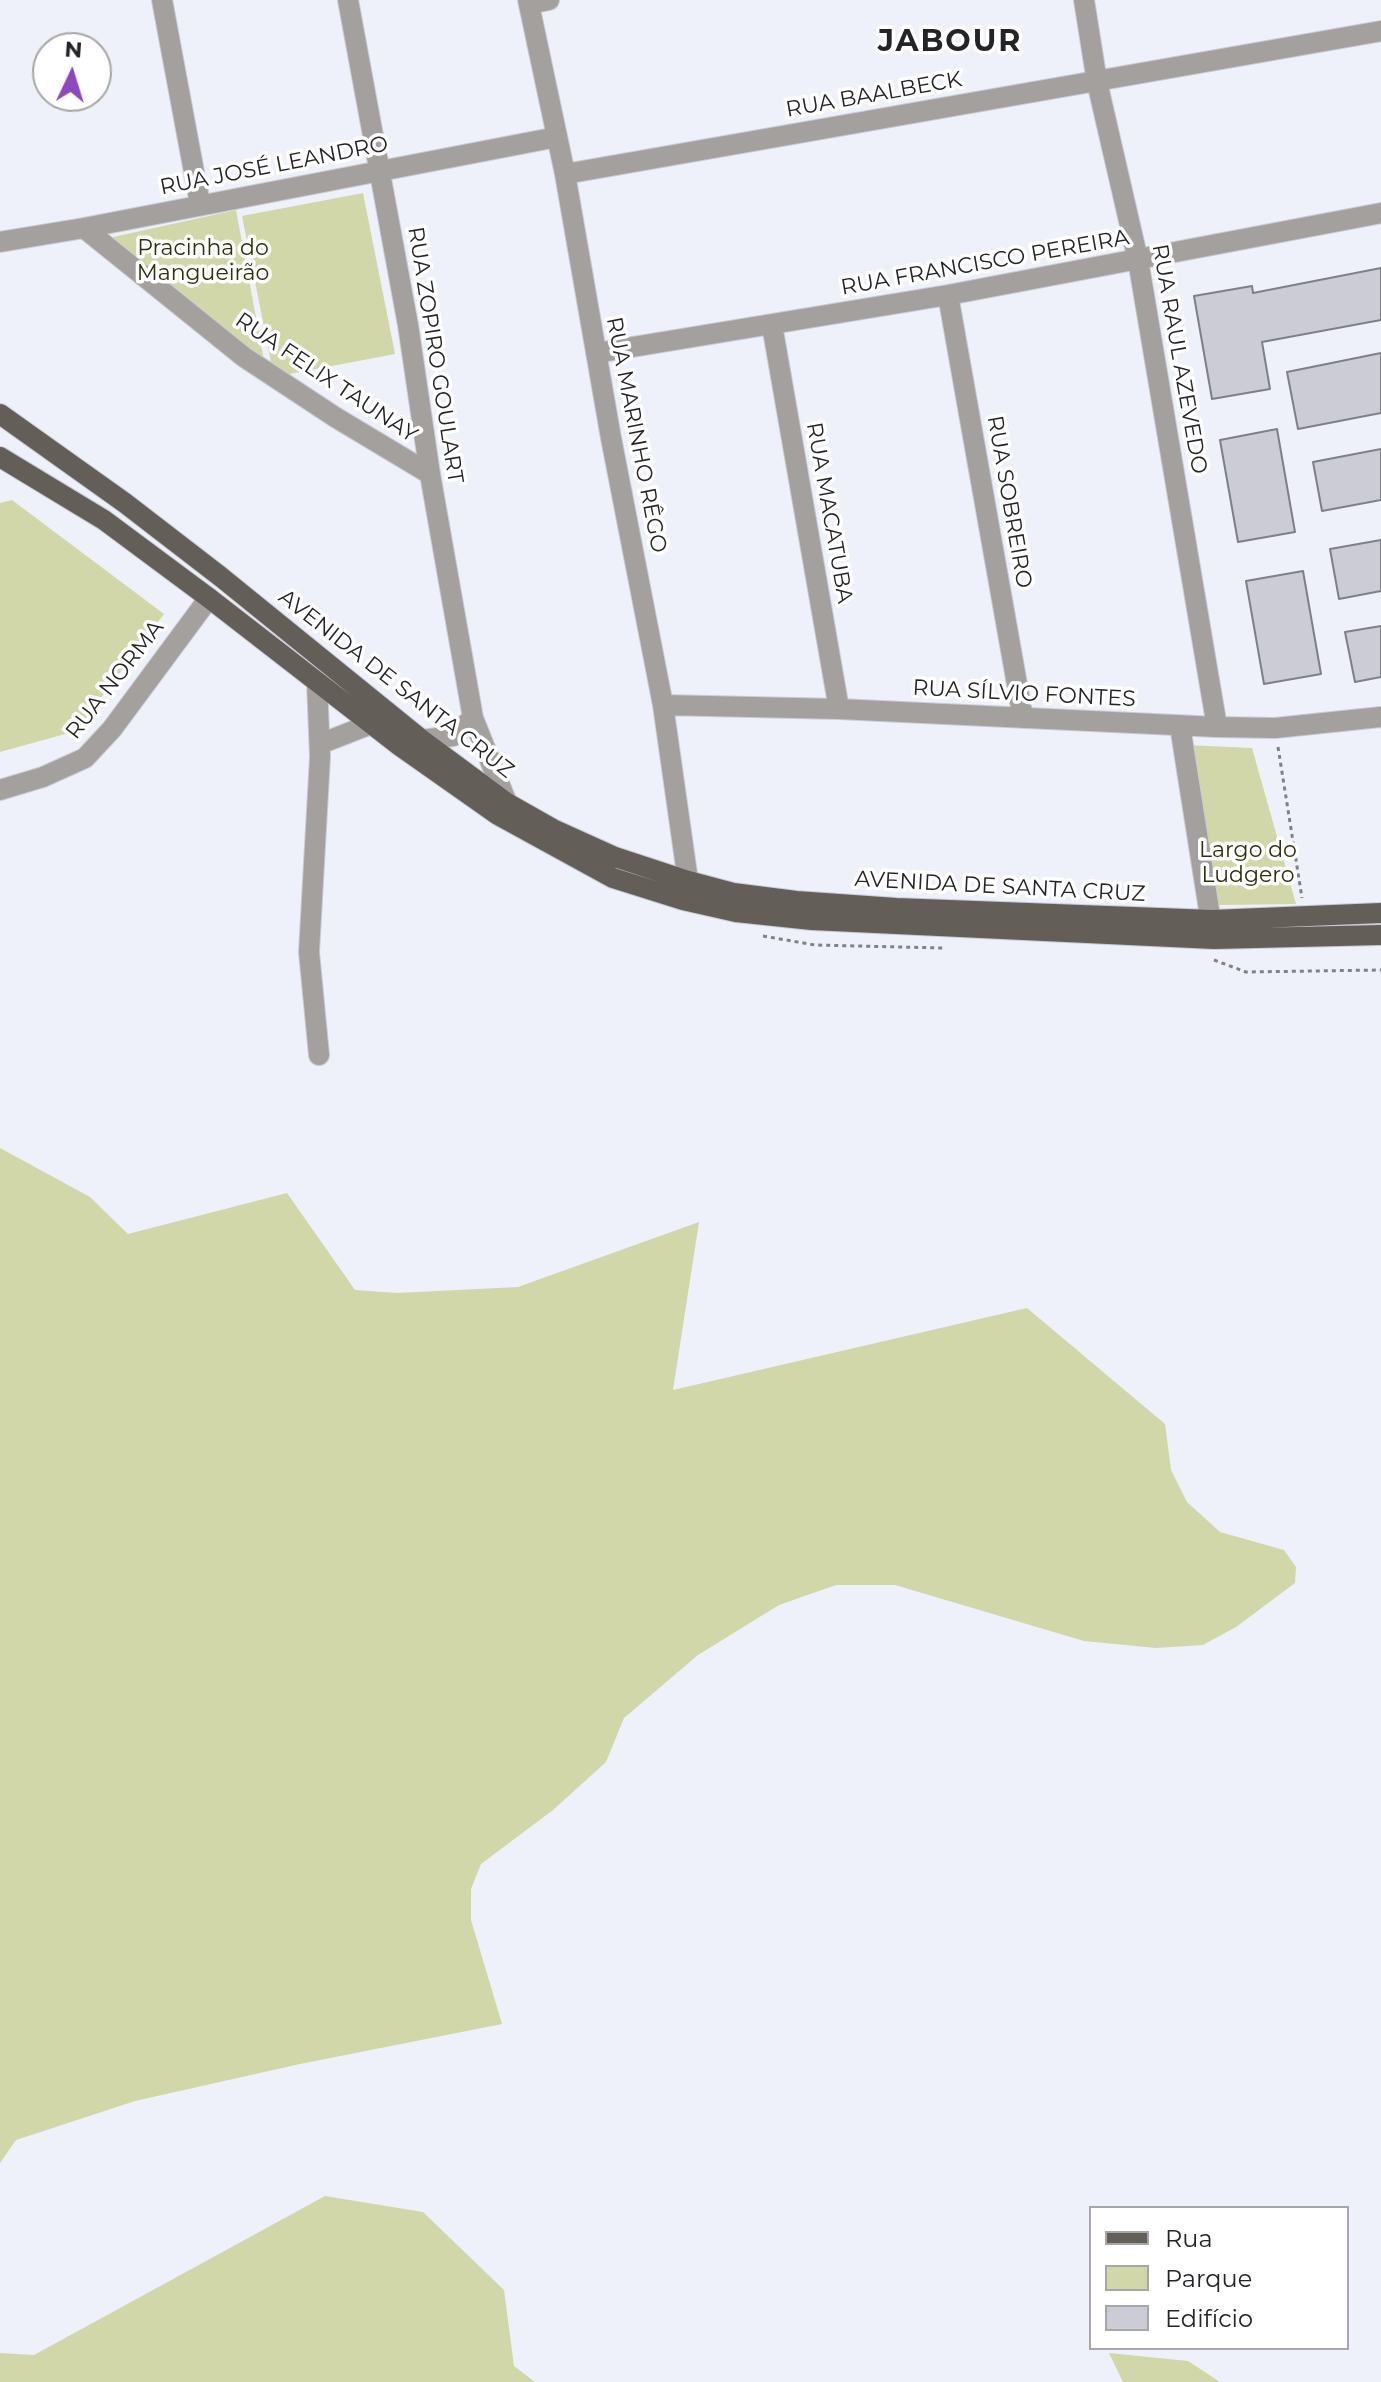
<!DOCTYPE html>
<html>
<head>
<meta charset="utf-8">
<style>
	body { margin:0 }
	#map { position:relative; width:1381px; height:2382px; overflow:hidden; background:#eef0fa; font-family:Montserrat,sans-serif }
	canvas { display:block }
	.legend { position:absolute; left:1089px; top:2206px; width:260px; height:144px; box-sizing:border-box; background:#fff; border:2px solid #a7a7a9; margin:0; padding:10px 14px; list-style:none; font-size:24px; color:#242428 }
	.legend li { display:flex; align-items:center; gap:16px; height:40px }
	.legend b { width:40px; border:2px solid #a7a7a9 }
	.north { position:absolute; left:32px; top:32px; width:80px; height:80px; box-sizing:border-box; background:#fff; border:2px solid #a7a7a9; border-radius:50%; rotate:4deg; font-size:22px; font-weight:700; line-height:32px; text-align:center; color:#242428 }
	.north::after { content:''; display:block; margin:auto; width:28px; height:36px; background:#8b49bd; clip-path:polygon(50% 0,100% 100%,50% 72%,0 100%) }
</style>
</head>
<body>
<div id="map">
<canvas width="1381" height="2382"></canvas>
<ul class="legend">
<li><b style="height:10px;background:#635f58"></b>Rua</li>
<li><b style="height:22px;background:#d1d7a9"></b>Parque</li>
<li><b style="height:22px;background:#ccccd6"></b>Edifício</li>
</ul>
<div class="north">N</div>
</div>
<script>
const c = document.querySelector('canvas').getContext('2d');
c.lineJoin = 'round';
function fillPath(path, color) { c.fillStyle = color; c.fill(path, 'evenodd'); }
const poly = rows => new Path2D(rows.map(r => 'M' + r).join(''));
function trace(path, color, width, dash) { c.strokeStyle = color; c.lineWidth = width; c.lineCap = dash ? 'butt' : 'round'; c.setLineDash(dash || []); c.stroke(path); }
function write(font, color, halo, rows, align = 'center') {
  c.font = font + ' Montserrat,sans-serif'; c.lineWidth = 7; c.setLineDash([]); c.textBaseline = 'middle'; c.strokeStyle = halo; c.fillStyle = color; for (const [text, x, y, turn = 0] of rows) {
    c.save(); c.translate(x, y); c.rotate((+turn || 0) * Math.PI / 180); c.textAlign = isNaN(turn) ? turn : align; if (halo) c.strokeText(text, 0, 0); c.fillText(text, 0, 0); c.restore();
  }
}
const green = poly([
	[363,193,395,354,274,377,242,216],
	[236,210,265,366,129,258,113,237],
	[12,500,164,614,76,731,0,752,0,503],
	[1187,745,1252,748,1296,904,1219,905],
	[0,1148,90,1197,128,1234,287,1193,355,1290,397,1293,518,1287,699,1222,673,1390,1027,1308,1165,1424,1171,1470,1187,1502,1220,1532,1284,1550,1296,1567,1295,1583,1236,1627,1203,1645,1156,1648,1084,1641,895,1585,836,1585,779,1605,698,1655,624,1718,606,1762,553,1810,481,1864,471,1889,471,1920,502,2024,300,2064,135,2101,16,2140,0,2163],
	[325,2196,423,2212,504,2290,514,2366,535,2382,0,2382,0,2353,34,2355],
	[1109,2353,1188,2361,1220,2382,1123,2382]
]);
const building = poly([
	[1381,268,1381,320,1262,342,1270,389,1212,399,1194,296,1252,286,1253,293,1381,268],
	[1381,353,1381,413,1298,429,1287,372,1381,353],
	[1277,429,1295,532,1238,542,1220,440,1277,429],
	[1381,449,1381,500,1322,511,1313,462,1381,449],
	[1381,540,1381,591,1339,599,1330,549,1381,540],
	[1303,571,1321,674,1264,684,1246,581,1303,571],
	[1381,626,1381,677,1355,682,1345,632,1381,626]
]);
const path = poly([
	[1278,747,1302,898],
	[763,936,815,945,943,948],
	[1214,960,1246,972,1381,970]
]);
const minor = poly([
	[162,0,200,204],
	[348,0,408,325,430,474,473,718,507,803],
	[528,0,565,174,611,438,663,705,688,881],
	[1084,0,1097,82,1138,260,1217,727],
	[529,4,549,0],
	[565,174,1381,31],
	[84,228,244,357,335,417,430,474],
	[0,242,84,228,557,137],
	[948,295,1023,718],
	[772,325,839,709],
	[596,353,948,295,1381,213],
	[317,682,320,757,309,952,319,1055],
	[663,705,839,709,1217,727,1275,728,1381,717],
	[1180,726,1213,935],
	[422,740,453,736,473,718],
	[320,744,371,724],
	[0,790,43,777,85,758,112,729,209,598]
]);
const major = poly([
	[0,414,125,503,221,577,422,740,507,803,553,829,615,857,688,881,733,893,796,901,896,908,1212,920,1381,913],
	[0,457,104,520,209,598,400,746,498,815,613,878,683,900,736,912,812,920,1214,939,1381,935]
]);
const streetNames = [
	["RUA BAALBECK",874,95,-10],
	["RUA JOSÉ LEANDRO",274,166,-11],
	["RUA FRANCISCO PEREIRA",985,263,-10],
	["RUA ZOPIRO GOULART",435,355,81],
	["RUA RAUL AZEVEDO",1179,359,80],
	["RUA FELIX TAUNAY",326,378,34],
	["RUA MARINHO RÊGO",636,435,79],
	["RUA SOBREIRO",1009,502,80],
	["RUA MACATUBA",829,513,80],
	["RUA NORMA",115,680,-52],
	["AVENIDA DE SANTA CRUZ",396,684,38],
	["RUA SÍLVIO FONTES",1024,694,3],
	["AVENIDA DE SANTA CRUZ",1000,887,3]
];
const parkNames = [
	["Pracinha do",203,249],
	["Mangueirão",203,274],
	["Largo do",1248,851],
	["Ludgero",1248,876]
];
const districtNames = [
	["JABOUR",950,42]
];
fillPath(green, '#d1d7a9');
fillPath(building, '#ccccd6');
trace(building, '#7f7f88', 2);
trace(minor, '#cacbd4', 22);
trace(major, '#cacbd4', 22);
trace(path, '#808188', 3, [4, 4]);
trace(minor, '#a3a09d', 20);
trace(major, '#635f58', 20);
write('22px', '#242428', '#fff', streetNames);
write('22px', '#2e300c', '#fff', parkNames);
c.letterSpacing = '2px';
write('bold 30px', '#242428', '#fff', districtNames);
c.letterSpacing = '0px';
</script>
</body>
</html>
